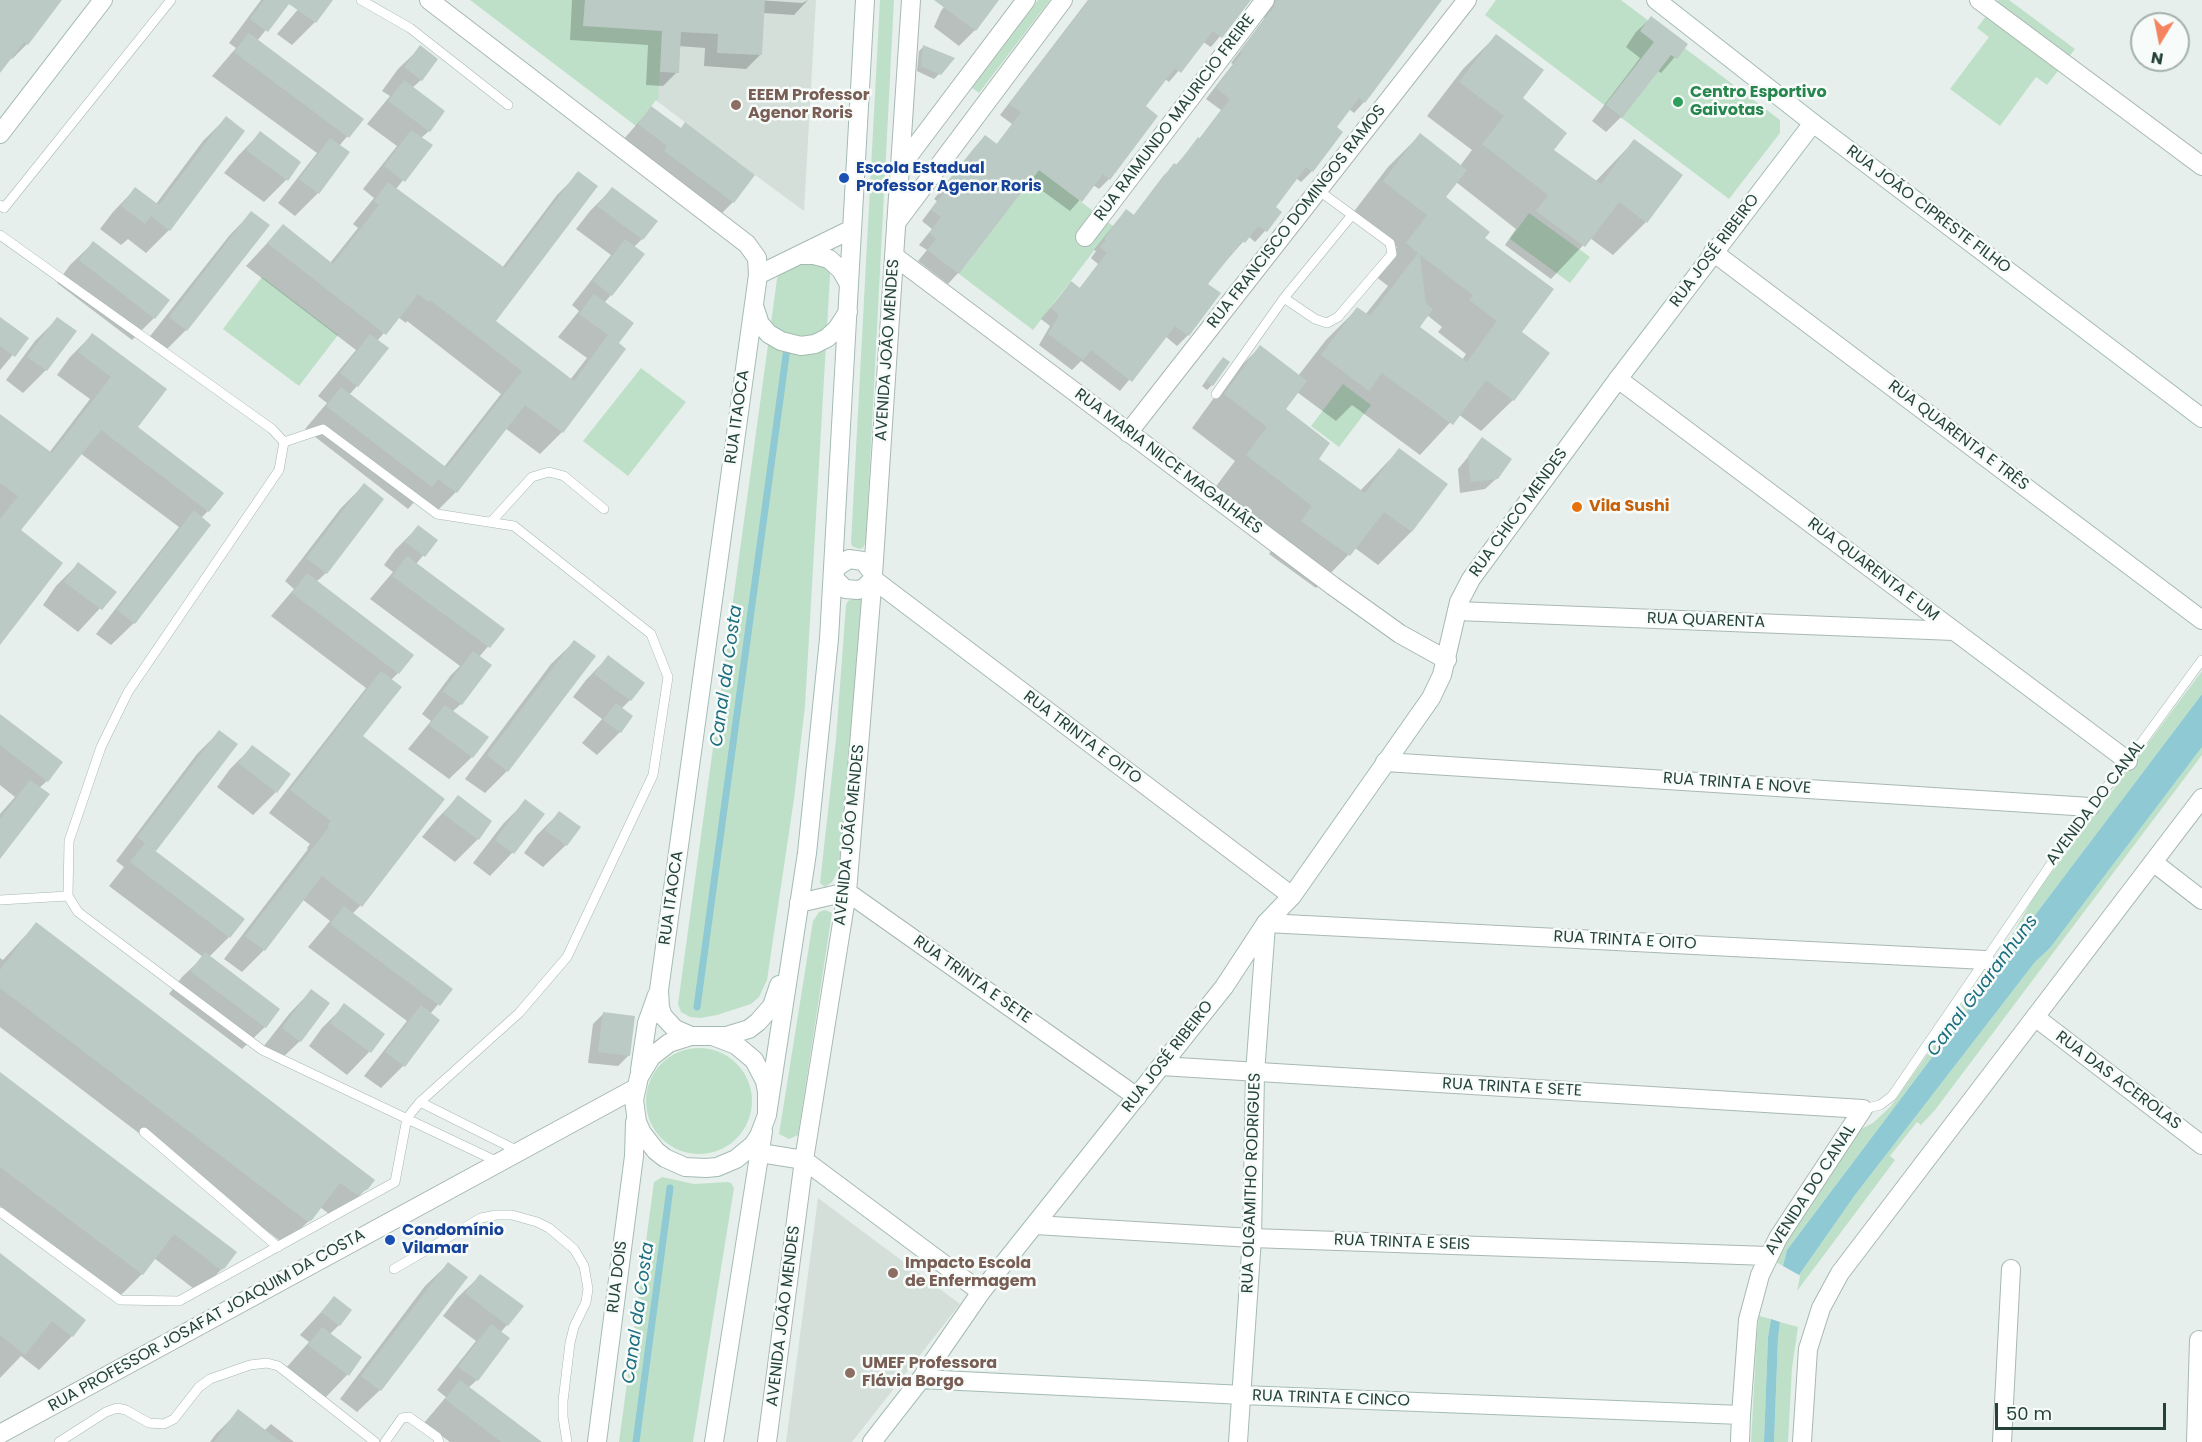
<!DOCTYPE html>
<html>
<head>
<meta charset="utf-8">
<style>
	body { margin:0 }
	#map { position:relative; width:2202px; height:1442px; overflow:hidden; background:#e6efeb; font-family:Poppins,sans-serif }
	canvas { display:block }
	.north { position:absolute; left:2130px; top:12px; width:60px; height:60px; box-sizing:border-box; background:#f7fbf9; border:2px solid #a3b1ad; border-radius:50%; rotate:190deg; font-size:16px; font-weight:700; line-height:24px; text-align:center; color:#24423a }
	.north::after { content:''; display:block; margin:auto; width:21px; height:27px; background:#f4845f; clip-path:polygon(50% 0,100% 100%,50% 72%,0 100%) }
	.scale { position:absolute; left:1995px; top:1403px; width:171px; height:27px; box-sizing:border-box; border:3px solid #24423a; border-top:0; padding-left:8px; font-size:18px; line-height:21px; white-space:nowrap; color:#24423a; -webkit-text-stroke:4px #f7fbf9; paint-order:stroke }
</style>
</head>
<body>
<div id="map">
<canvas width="2202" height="1442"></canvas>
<div class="north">N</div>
<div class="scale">50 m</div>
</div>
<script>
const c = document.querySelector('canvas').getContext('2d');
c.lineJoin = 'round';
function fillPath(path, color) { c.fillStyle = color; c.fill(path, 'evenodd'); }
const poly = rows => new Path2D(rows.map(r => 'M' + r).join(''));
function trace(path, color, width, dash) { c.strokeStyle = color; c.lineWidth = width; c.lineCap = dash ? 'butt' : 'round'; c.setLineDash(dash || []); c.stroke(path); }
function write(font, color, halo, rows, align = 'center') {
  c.font = font + ' Poppins,sans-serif'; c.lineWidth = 5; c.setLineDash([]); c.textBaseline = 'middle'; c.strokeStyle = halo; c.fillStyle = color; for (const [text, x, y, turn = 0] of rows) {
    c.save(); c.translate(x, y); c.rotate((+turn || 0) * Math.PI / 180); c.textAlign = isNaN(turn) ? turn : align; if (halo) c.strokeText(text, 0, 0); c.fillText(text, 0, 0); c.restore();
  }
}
const built = poly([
	[523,0,816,0,804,211,755,175],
	[818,1198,960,1304,852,1442,786,1442]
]);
const green = poly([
	[470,0,585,0,583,25,662,31,658,101,656,100,636,126],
	[880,0,894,0,866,541,863,548,859,549,852,546,851,543],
	[1038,0,1050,0,979,93,971,87],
	[1496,0,1621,0,1780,120,1780,133,1729,199,1485,15],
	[1998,0,2009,0,2075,49,2047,85,2036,77,2000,126,1950,89,1989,37,1977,28],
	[1039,170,1113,226,1033,330,959,274],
	[1529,213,1590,257,1570,283,1510,239],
	[832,241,805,706,794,799,767,980,759,997,751,1004,717,1015,700,1018,690,1017,681,1012,678,1004,777,279,781,271],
	[262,277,338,335,299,386,223,329],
	[641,368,686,402,628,476,583,441],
	[1343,384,1371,405,1339,447,1311,426],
	[857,597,863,601,839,869,832,882,825,887,820,883,836,739,846,605,848,601],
	[2202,671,2202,694,2023,931,2018,943,1787,1250,1783,1266,1776,1262,1785,1245,1855,1132,1873,1123,1891,1106,2015,930,2036,893],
	[2202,747,2202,755,1935,1110,1921,1125,1917,1122,1890,1156,1895,1160,1797,1291,1800,1277,1799,1275,1855,1195,2035,962,2050,948],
	[825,910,832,913,798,1135,789,1139,779,1134,813,921,819,912],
	'646 1101a53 53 0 1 1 106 0a53 53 0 1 1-106 0Z',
	[662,1177,694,1184,728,1182,731,1183,734,1188,693,1442,619,1442,654,1182],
	[1759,1316,1771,1319,1768,1337,1764,1442,1751,1442,1757,1334],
	[1780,1322,1798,1327,1792,1368,1788,1442,1774,1442,1778,1338]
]);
const water = poly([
	[2202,694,2202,747,2050,948,2035,962,1855,1195,1799,1275,1783,1266,1787,1250,2018,943,2023,931],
	[1771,1319,1780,1322,1778,1338,1774,1442,1764,1442,1768,1337]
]);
const shadow = poly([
	[0,0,51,0,27,44,12,59,10,57,0,71],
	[261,0,290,0,257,41,362,119,339,146,348,152,318,193,295,216,278,203,317,153,212,76,236,48,229,43],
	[306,0,321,0,327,5,315,22,292,45,277,34],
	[572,0,758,0,802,3,808,0,794,15,763,13,760,55,746,69,704,66,705,48,678,46,677,72,663,86,646,85,648,45,570,40],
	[949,0,997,0,975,30,959,46,934,27,941,11],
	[1088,0,1250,0,1211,47,1203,42,1169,82,1165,79,1144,106,1109,179,1099,189,1093,185,1070,211,1029,181,958,273,948,284,918,261,927,250,919,245,932,229,922,221,937,201,934,199,975,147,985,137,996,145,1012,124,1000,115],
	[1257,0,1440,0,1364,102,1354,113,1349,109,1335,127,1341,132,1312,171,1301,182,1296,178,1274,208,1280,212,1265,231,1255,242,1248,236,1206,284,1219,294,1188,335,1177,346,1165,336,1120,391,1081,361,1072,370,1039,345,1050,326,1041,319,1071,283,1079,289,1098,264,1091,258,1096,251,1094,250,1116,222,1126,211,1133,216,1164,175,1175,166,1199,139,1221,110,1206,99,1233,64,1231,63,1264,19,1266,12],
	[1651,18,1686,44,1661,73,1657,70,1621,117,1606,132,1592,121,1640,58,1626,47,1636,32],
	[1496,36,1521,99,1552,150,1595,182,1634,141,1646,222,1613,255,1590,238,1551,279,1505,245,1516,229,1456,182,1444,198,1483,239,1520,332,1513,400,1481,431,1458,414,1420,455,1352,405,1336,421,1297,392,1284,409,1316,459,1360,491,1399,450,1446,485,1411,532,1378,565,1355,548,1316,588,1269,554,1280,539,1214,489,1235,461,1192,428,1227,380,1260,347,1298,376,1326,340,1357,309,1365,315,1388,286,1375,276,1397,247,1352,214,1388,167,1420,135,1460,166,1472,150,1427,116,1463,69],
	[1427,315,1442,327,1438,332,1466,354,1462,360,1418,327],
	[924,46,939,74,934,79,917,71,919,51],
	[421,47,421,80,412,88,429,131,421,138,430,146,396,189,502,268,557,195,579,173,494,322,570,380,587,358,558,337,579,311,572,305,611,255,576,229,590,211,612,189,642,239,634,247,611,295,604,303,617,344,624,349,562,432,540,454,505,428,456,492,434,514,416,500,408,509,305,429,327,403,318,396,356,350,246,266,283,226,330,263,358,228,353,224,374,198,363,189,397,146,367,124,390,96,382,91,398,69],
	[398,317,406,323,407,321,501,394,444,467,349,395,357,386,377,341],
	[651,108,680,129,753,175,733,202,717,218,623,140],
	[226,118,169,230,146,253,128,239,121,245,100,229,113,212,135,189,156,204,203,141],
	[260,133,299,162,286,180,264,202,224,173,238,156],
	[251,213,186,330,163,353,147,340,229,236],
	[93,243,154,318,132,340,57,283,70,265],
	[0,319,27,338,0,370],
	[57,319,75,332,46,370,23,393,6,380,35,341],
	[92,335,136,427,208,511,201,518,134,623,111,645,96,634,179,527,80,453,19,531,0,643,0,416,49,453,90,399,57,375,70,357],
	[1218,364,1212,385,1207,390,1202,386],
	[1483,439,1497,478,1485,489,1460,493,1458,469],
	[364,485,326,573,316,582,398,673,391,680,361,736,360,906,352,914,451,989,430,1014,403,1066,381,1088,364,1076,407,1021,308,947,330,921,302,899,264,950,242,972,224,959,308,849,307,848,310,844,269,813,366,688,271,616,294,589,285,581,341,508],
	[418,527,436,540,416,564,503,629,479,657,461,704,452,712,472,757,449,779,408,749,431,721,422,714,451,675,460,666,370,599,393,572,384,565,395,550],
	[78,564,115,592,78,632,43,605,56,586],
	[574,642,507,771,485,793,465,779,551,664],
	[608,657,630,700,621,709,631,717,620,732,597,755,582,743,602,719,573,697,586,680],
	[0,716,47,781,39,788,0,857,0,814,15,797,0,785],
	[219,732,235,744,153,851,229,937,209,957,265,1027,242,1049,169,994,182,977,203,957,109,886,124,867,116,861,197,754],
	[252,747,276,792,253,815,217,787,230,769],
	[458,797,490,821,477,840,455,862,422,837,436,820],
	[526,801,543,814,512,853,490,876,473,863,503,824],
	[559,813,566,845,543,867,524,853,537,835],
	[36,924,367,1188,343,1212,333,1217,320,1207,311,1219,284,1244,0,1027,0,958,3,960],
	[311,991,300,1041,277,1063,260,1051,289,1014],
	[345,1005,383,1034,369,1052,347,1075,309,1046,322,1028],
	[604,1013,629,1055,618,1066,588,1063,593,1024],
	[0,1074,224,1267,198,1292,154,1258,142,1274,120,1296,0,1206],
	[0,1255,84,1320,72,1336,39,1370,21,1356,0,1378],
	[448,1264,380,1390,357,1412,340,1399,425,1286],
	[480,1276,507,1325,500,1333,477,1380,468,1388,539,1442,450,1442,424,1423,446,1397,437,1390,476,1341,443,1316,457,1298],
	[334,1298,339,1325,330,1334,360,1358,347,1375,325,1398,286,1368,309,1342,300,1335],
	[239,1411,242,1442,210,1442,216,1434],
	[271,1424,294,1442,253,1442]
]);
const stream = poly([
	[697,1007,787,348],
	[636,1442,670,1188]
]);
const building = poly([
	[0,0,62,0,28,45,24,42,0,73],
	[264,0,333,0,316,23,289,4,268,32,250,19],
	[585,0,765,0,762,55,717,53,718,34,681,32,679,73,660,72,662,31,583,26],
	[934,0,999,0,976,31],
	[1089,0,1251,0,1222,38,1213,31,1181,73,1175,68,1146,106,1158,116,1110,180,1103,174,1082,202,1039,170,959,274,927,250,936,239,929,233,941,217,931,210,946,190,943,187,985,135,997,144,1021,112,1009,104],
	[1276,0,1442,0,1365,103,1359,98,1337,127,1343,132,1313,172,1306,167,1276,207,1282,212,1267,232,1258,226,1245,243,1242,241,1208,284,1221,293,1189,336,1175,326,1132,382,1091,350,1083,360,1048,334,1059,315,1051,308,1071,281,1080,288,1107,253,1100,247,1106,240,1104,239,1126,209,1134,215,1174,163,1177,165,1198,137,1200,139,1230,99,1216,88,1242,53,1240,51,1274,7],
	[1651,16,1688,44,1677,59,1671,55,1622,118,1605,105,1654,42,1640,31],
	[249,33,364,119,349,138,234,52],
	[1496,34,1544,70,1523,98,1567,133,1554,150,1601,184,1634,139,1683,175,1647,223,1619,202,1585,247,1536,211,1548,195,1482,144,1504,116,1459,82],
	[420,45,438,59,422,81,404,67],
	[923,45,955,58,941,75,921,66],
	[404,80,445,111,430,132,388,101],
	[651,106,681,128,685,122,755,175,734,203,664,151,667,146,638,124],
	[226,116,245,131,170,231,151,216,145,224,121,206,135,187,159,205],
	[411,130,433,145,405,182,384,166],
	[260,131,301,162,288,181,246,150],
	[1420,133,1467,170,1446,197,1490,232,1485,238,1554,289,1522,332,1550,353,1514,401,1486,380,1453,425,1382,373,1369,391,1321,355,1357,307,1370,316,1418,253,1406,243,1427,215,1383,181],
	[1420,255,1473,295,1469,300,1497,321,1467,362,1420,327,1433,309,1426,304],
	[330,138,350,152,319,194,299,179],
	[578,171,598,186,496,321,574,381,608,335,579,314,594,294,634,323,619,343,626,349,563,433,525,405,457,493,438,479,522,371,430,300,429,302,418,294,386,335,267,243,283,224,333,264,379,205,374,201,388,182,505,268],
	[612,187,658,221,643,240,597,206],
	[251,211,270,225,187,331,169,317],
	[625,239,645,254,612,296,593,281],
	[93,241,170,300,155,319,79,260],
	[0,317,29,338,15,357,0,346],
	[57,317,77,331,47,371,27,357],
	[92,333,167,389,138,427,224,493,209,512,101,430,21,530,63,563,0,645,0,519,18,496,0,483,0,414,52,453,111,377,78,352],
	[370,334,389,348,358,387,340,373],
	[1260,345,1307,381,1286,409,1330,443,1319,459,1365,493,1399,448,1448,484,1412,532,1384,512,1350,556,1301,521,1312,506,1246,455,1267,427,1224,394],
	[1223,357,1230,362,1213,386,1206,380],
	[341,387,447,468,432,487,326,406],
	[1482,437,1512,459,1498,479,1471,482,1468,456],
	[364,483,384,499,327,574,306,558],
	[194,510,211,525,135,624,117,610],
	[418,525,438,540,425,557,405,542],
	[407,556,505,629,490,648,392,576],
	[78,562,117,592,102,610,64,582],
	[307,573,414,655,399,674,292,593],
	[574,640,596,656,508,772,487,755],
	[473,651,492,665,462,705,443,691],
	[608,655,645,683,631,701,594,674],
	[381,671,402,687,363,736,445,799,362,907,322,876,265,951,245,936,329,827,328,825,331,821,290,790],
	[616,703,633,716,621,733,603,720],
	[445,705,489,737,473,758,429,725],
	[0,714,63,762,48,782,0,745],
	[219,730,238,744,156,851,137,837],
	[252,745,291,774,277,793,238,763],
	[30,780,50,794,0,859,0,819],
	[458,795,492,821,479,840,443,814],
	[525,799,545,814,514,854,495,840],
	[559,811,581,827,567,846,545,830],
	[145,843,245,919,230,938,130,862],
	[344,906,453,989,440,1006,330,924],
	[36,922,375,1180,368,1189,357,1195,340,1183,312,1220,308,1222,0,988,0,970],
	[205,952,280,1009,266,1028,190,971],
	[311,989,330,1003,301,1042,282,1028],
	[344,1003,385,1034,371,1053,330,1023],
	[421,1005,440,1020,405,1067,385,1052],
	[603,1012,635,1016,630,1056,598,1052],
	[0,1072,237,1252,225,1268,221,1270,174,1234,143,1275,0,1167],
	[0,1253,86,1320,73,1337,52,1321,25,1355,0,1335],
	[448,1262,468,1277,381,1391,361,1376],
	[480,1274,524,1306,508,1326,465,1293],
	[334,1296,352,1310,340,1326,321,1312],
	[491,1324,510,1338,478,1381,458,1367],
	[322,1327,362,1357,349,1376,308,1345],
	[460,1380,542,1442,501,1442,445,1399],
	[238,1409,281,1442,214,1442]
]);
const lane = poly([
	[361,0,410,28,508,105],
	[0,205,4,208,171,0],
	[0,235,272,429,284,442,279,470,128,692,101,747,69,841,68,896,78,912,262,1050,498,1162],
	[1284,298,1315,319,1327,323,1338,317,1392,254,1390,243,1318,190],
	[1216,394,1284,298,1352,215],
	[491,522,532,477,549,472,564,476,604,509],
	[0,900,68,896],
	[420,1102,520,1152],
	[1863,1109,1880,1105,1892,1096,2090,807,2128,761,2202,660],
	[144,1132,278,1247],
	[0,1212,120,1300,179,1301,395,1182,407,1118,420,1102,519,1013,567,957,653,775,668,677,651,634,514,526,437,514,323,429,284,442],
	[394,1269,481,1218,496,1215,512,1215,537,1222,549,1228,574,1249,584,1266,588,1289,586,1302,574,1327,570,1343,563,1401,563,1417,567,1442],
	[59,1442,106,1412,117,1408,126,1410,149,1423,164,1424,174,1419,199,1387,210,1379,250,1365,267,1363,278,1366,286,1372,375,1442],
	[385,1442,402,1418,409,1417,437,1437,439,1442]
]);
const street = poly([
	[429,0,747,244,757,258,758,275],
	[1979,0,2202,166],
	[900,167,1026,0],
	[896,223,1063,0],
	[1085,237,1265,0],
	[1713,252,2202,620],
	[894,256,1333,586,1400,634,1447,660],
	[1618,379,2128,761],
	[1128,433,1467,0],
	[873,579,1292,896],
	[1457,611,1954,631],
	[1385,762,2090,807],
	[2153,862,2202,900],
	[799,903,847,892,1137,1097],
	[1266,923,1985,960],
	[2035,1017,2202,1145],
	[1161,1066,1863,1109],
	[760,1153,804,1160,981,1292],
	[1035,1225,1252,1238,1768,1256],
	[1741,1415,1748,1320,1760,1275,1778,1238,1863,1109],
	[0,1434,636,1088],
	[767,1442,804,1160,847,892,873,575,911,0],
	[1802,1442,1808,1349,1821,1308,1840,1273,2202,798],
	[2002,1442,2011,1269],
	[2196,1442,2199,1340]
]);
const secondary = poly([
	[1656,0,1813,123,2202,418],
	[0,134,103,0],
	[799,255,814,255,829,259,841,270,849,284],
	[754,306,760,324,769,334,781,341,801,346,815,344,827,338,837,329,848,312],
	[849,559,863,561,872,572,873,579,864,588,858,590,845,589,836,580,834,573,837,567,849,559],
	[691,1036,675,1029,663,1016,660,1008,659,990,758,275,852,229],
	[715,1037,736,1045,754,1060,765,1081,767,1092,767,1115,759,1136,753,1145,736,1159,717,1167,706,1168,685,1167,665,1158,656,1151,642,1133,637,1122,634,1100,639,1077,651,1057,669,1043,691,1036,726,1036,749,1029,758,1022,772,1006,779,985],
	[640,1070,647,1023,657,995],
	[767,1115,807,853,829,639,865,0],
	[921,1379,1243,1395,1741,1415,1740,1442],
	[597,1442,634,1156,635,1122],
	[714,1442,763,1131],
	[872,1442,921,1379,981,1292,1224,987,1266,923,1292,896,1431,698,1442,675,1459,602,1471,579,1618,379,1813,123],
	[1238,1442,1252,1238,1255,1073,1266,925]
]);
const markers = [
	[1678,102,6,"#2e9e5b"],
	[736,105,6,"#8d6e63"],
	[844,178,6,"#1a4fb4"],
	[1577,507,6,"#e8710a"],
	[390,1240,6,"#1a4fb4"],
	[893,1273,6,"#8d6e63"],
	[850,1373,6,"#8d6e63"]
];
const leisureNames = [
	["Centro Esportivo",1690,93],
	["Gaivotas",1690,111]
];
const educationNames = [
	["EEEM Professor",748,96],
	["Agenor Roris",748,114],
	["Impacto Escola",905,1264],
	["de Enfermagem",905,1282],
	["UMEF Professora",862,1364],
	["Flávia Borgo",862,1382]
];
const streetNames = [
	["RUA RAIMUNDO MAURICIO FREIRE",1175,118,-53],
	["RUA JOÃO CIPRESTE FILHO",1928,210,37],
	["RUA FRANCISCO DOMINGOS RAMOS",1297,217,-52],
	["RUA JOSÉ RIBEIRO",1715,251,-53],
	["AVENIDA JOÃO MENDES",888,350,-86],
	["RUA ITAOCA",738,417,-82],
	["RUA QUARENTA E TRÊS",1958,436,37],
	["RUA MARIA NILCE MAGALHÃES",1168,462,37],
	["RUA CHICO MENDES",1519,513,-54],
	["RUA QUARENTA E UM",1873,570,37],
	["RUA QUARENTA",1706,621,2],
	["RUA TRINTA E OITO",1082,738,37],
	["RUA TRINTA E NOVE",1737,784,4],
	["AVENIDA DO CANAL",2096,803,-53],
	["AVENIDA JOÃO MENDES",850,835,-84],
	["RUA ITAOCA",672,898,-82],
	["RUA TRINTA E OITO",1625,941,3],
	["RUA TRINTA E SETE",972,980,35],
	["RUA JOSÉ RIBEIRO",1168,1057,-52],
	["RUA DAS ACEROLAS",2118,1081,37],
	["RUA TRINTA E SETE",1512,1088,3],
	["RUA OLGAMITHO RODRIGUES",1252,1183,-88],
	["AVENIDA DO CANAL",1811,1190,-57],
	["RUA TRINTA E SEIS",1402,1243,2],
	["RUA DOIS",618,1277,-83],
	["AVENIDA JOÃO MENDES",784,1316,-83],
	["RUA PROFESSOR JOSAFAT JOAQUIM DA COSTA",207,1321,-29],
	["RUA TRINTA E CINCO",1331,1399,2]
];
const transitNames = [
	["Escola Estadual",856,169],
	["Professor Agenor Roris",856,187],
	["Condomínio",402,1231],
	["Vilamar",402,1249]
];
const foodNames = [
	["Vila Sushi",1589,507]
];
const waterNames = [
	["Canal da Costa",727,676,-82],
	["Canal Guaranhuns",1983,986,-53],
	["Canal da Costa",639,1313,-82]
];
fillPath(built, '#d4dfda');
fillPath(green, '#bfe0c8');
fillPath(water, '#8ec9d4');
fillPath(shadow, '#0003');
trace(stream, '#8ec9d4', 7);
fillPath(building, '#bbcac4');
trace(lane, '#a8b8b2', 10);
trace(street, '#a8b8b2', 20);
trace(secondary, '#a4bbb3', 20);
trace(lane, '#fff', 9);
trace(street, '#fff', 18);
trace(secondary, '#fff', 18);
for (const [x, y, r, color] of markers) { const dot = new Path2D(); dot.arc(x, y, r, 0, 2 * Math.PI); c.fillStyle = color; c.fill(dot); trace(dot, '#f7fbf9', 2); }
write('bold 16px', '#27864d', '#f7fbf9', leisureNames, 'left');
write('bold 16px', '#785e54', '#f7fbf9', educationNames, 'left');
write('16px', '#24423a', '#f7fbf9', streetNames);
write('bold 16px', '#164399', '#f7fbf9', transitNames, 'left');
write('bold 16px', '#c56008', '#f7fbf9', foodNames, 'left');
write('italic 18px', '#1c6f80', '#f7fbf9', waterNames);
</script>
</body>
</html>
